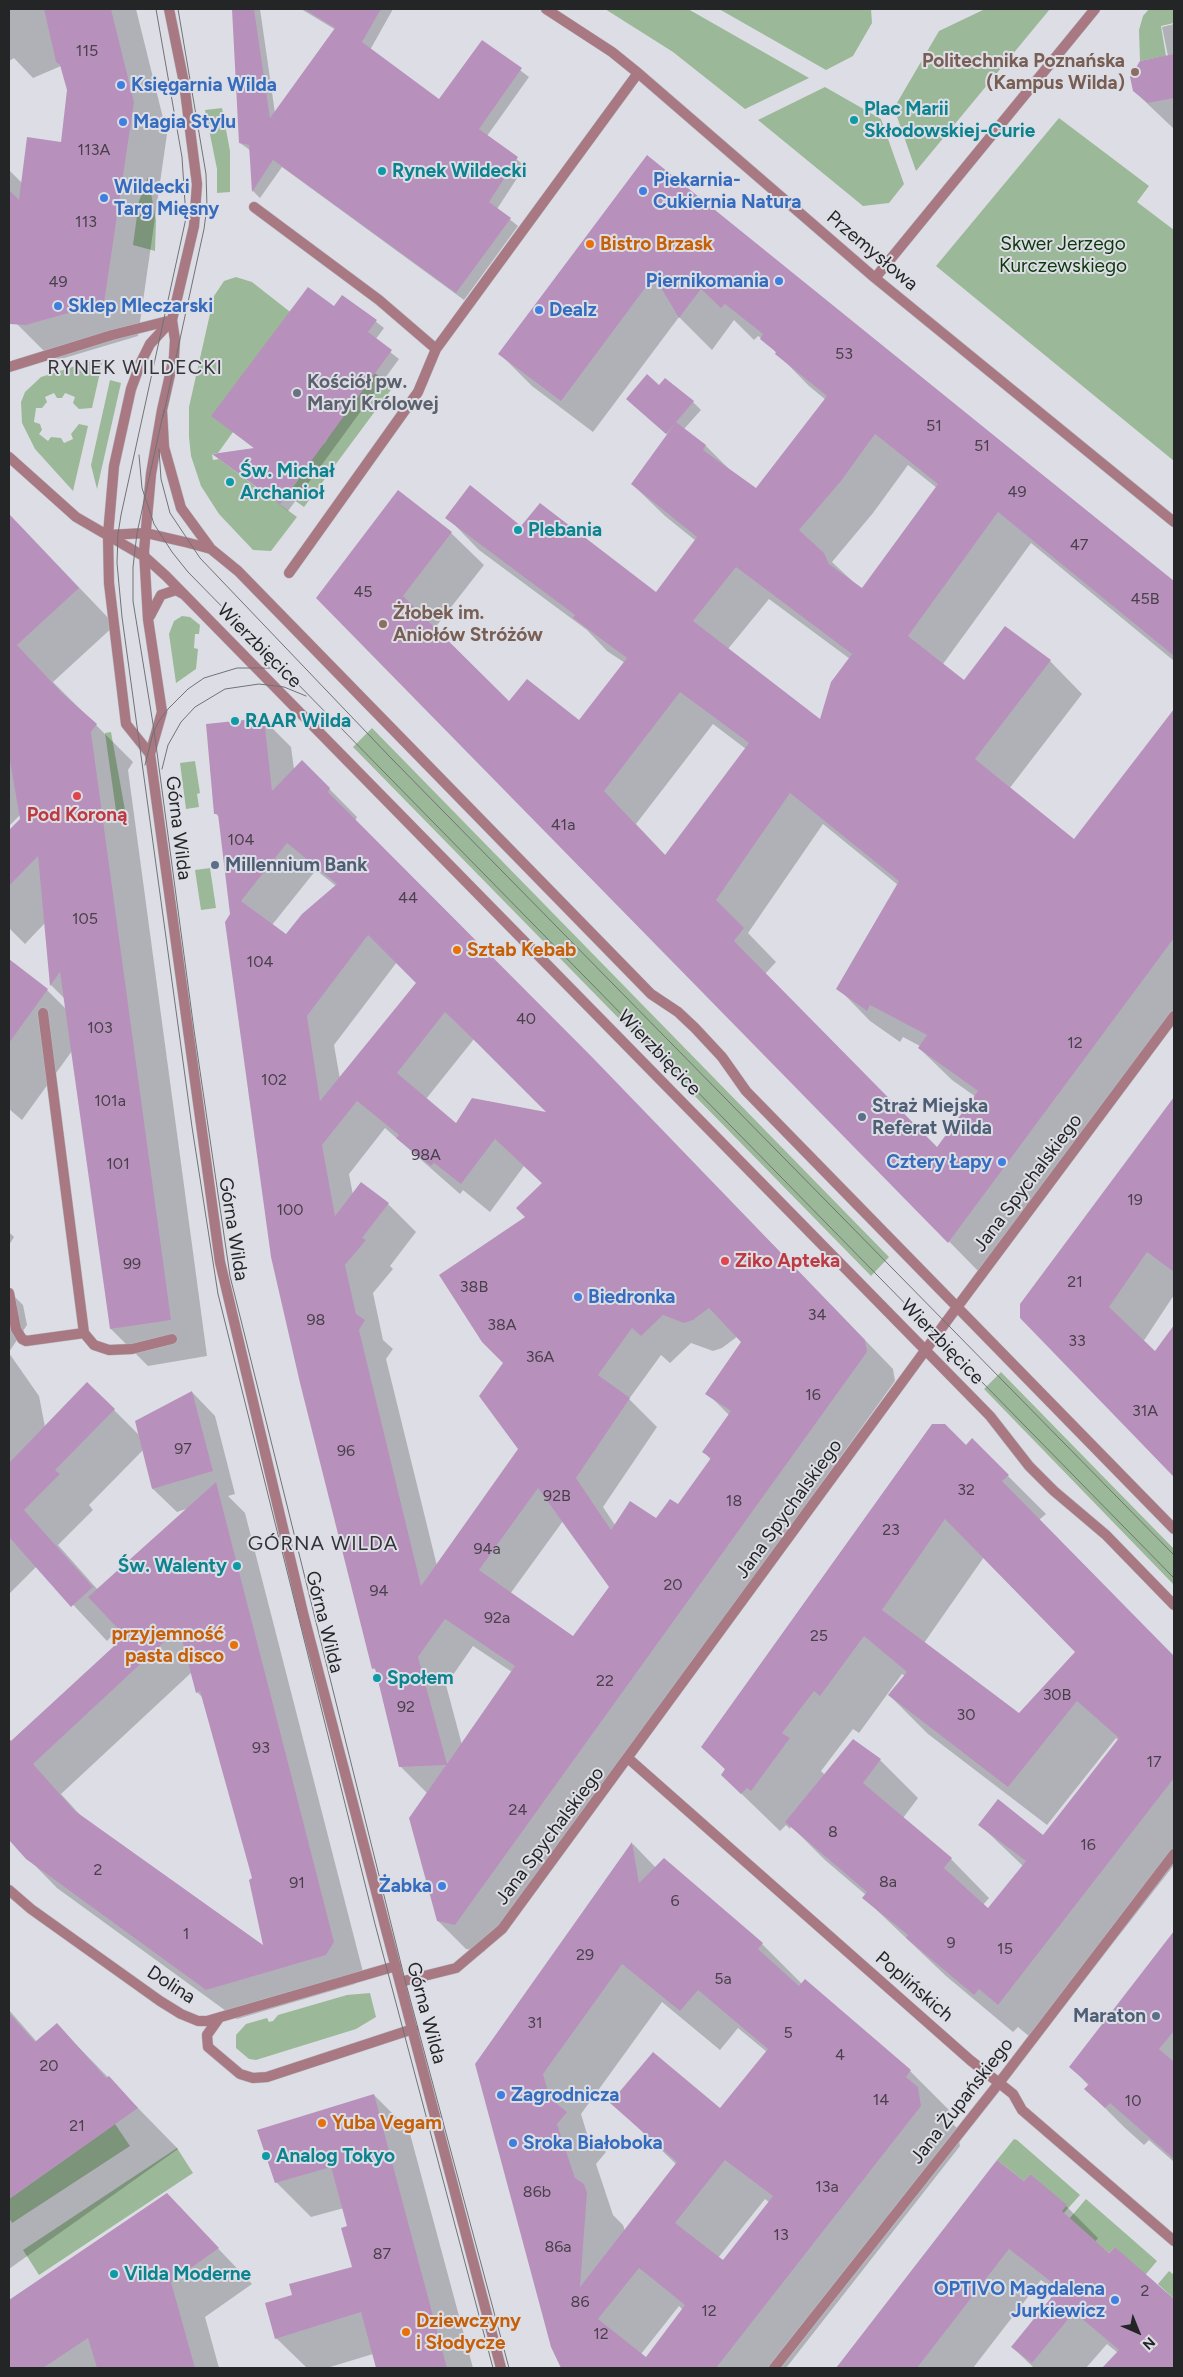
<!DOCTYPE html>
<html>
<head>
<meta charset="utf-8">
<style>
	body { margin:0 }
	#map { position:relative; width:1183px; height:2377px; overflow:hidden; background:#dddee5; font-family:Figtree,sans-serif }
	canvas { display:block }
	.frame { position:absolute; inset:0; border:10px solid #242527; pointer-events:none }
	.north { position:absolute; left:1113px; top:2307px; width:50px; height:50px; -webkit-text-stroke:4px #dddee5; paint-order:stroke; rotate:136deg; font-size:14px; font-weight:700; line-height:20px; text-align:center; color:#242527 }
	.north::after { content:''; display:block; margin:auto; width:18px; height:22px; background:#242527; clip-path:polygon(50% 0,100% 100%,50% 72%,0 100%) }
</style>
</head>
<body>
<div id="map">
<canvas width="1183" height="2377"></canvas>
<div class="frame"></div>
<div class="north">N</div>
</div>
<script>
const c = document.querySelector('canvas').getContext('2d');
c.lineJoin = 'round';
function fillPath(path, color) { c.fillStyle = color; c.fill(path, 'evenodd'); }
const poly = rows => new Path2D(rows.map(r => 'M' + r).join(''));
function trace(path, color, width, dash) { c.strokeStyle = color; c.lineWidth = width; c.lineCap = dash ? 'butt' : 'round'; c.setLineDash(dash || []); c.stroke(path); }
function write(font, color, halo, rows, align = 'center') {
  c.font = font + ' Figtree,sans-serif'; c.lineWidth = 4; c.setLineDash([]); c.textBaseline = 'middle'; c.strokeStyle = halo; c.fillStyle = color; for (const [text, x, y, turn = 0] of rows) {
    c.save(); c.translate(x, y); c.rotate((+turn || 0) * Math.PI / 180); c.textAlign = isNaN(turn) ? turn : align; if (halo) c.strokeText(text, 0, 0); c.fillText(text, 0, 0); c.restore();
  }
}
const green = poly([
	[605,9,688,9,809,78,745,109,673,52],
	[719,9,871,9,872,23,853,56,826,70],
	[985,9,1050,9,916,171,894,108,939,31],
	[1149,9,1174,9,1174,23,1161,26,1166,56,1140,61,1139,30,1143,16],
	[825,87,881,119,904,184,889,203,863,206,758,120],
	[222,108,230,151,230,192,217,193,217,169,205,110],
	[1059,118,1149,186,1137,202,1174,230,1174,461,936,266],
	[148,177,156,220,155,251,133,245,139,201],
	[236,277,252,282,294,315,233,432,218,453,212,454,213,460,219,459,255,486,256,493,263,492,297,517,271,551,253,550,219,514,201,486,191,456,189,437,189,407,214,296,224,281],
	[103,359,92,408,79,409,73,403,75,397,65,393,62,398,57,398,54,393,45,397,47,402,42,408,36,408,34,422,40,424,42,430,39,434,48,441,51,437,61,438,64,443,73,439,71,434,79,424,88,426,73,491,35,449,22,423,21,402,25,392,41,377,88,362],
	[372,371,393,387,304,507,287,495,303,473,299,470,320,441,324,444,328,438,325,436,346,406,350,409,354,404,351,401],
	[110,380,121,383,97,489,91,465],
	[182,616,190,617,200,625,199,634,195,634,194,648,198,649,196,669,176,683,169,634,174,621],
	[372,728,889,1257,871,1276,353,747],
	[111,732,128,827,117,818,105,733],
	[195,761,200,793,197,794,199,807,186,809,180,763],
	[210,868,216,908,201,910,195,870],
	[1001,1372,1174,1549,1174,1585,984,1389],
	[370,1993,376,2017,356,2029,256,2060,249,2059,236,2048,236,2035,246,2024,267,2018,269,2022,273,2021,278,2015,347,1995],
	[115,2124,130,2146,12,2223,9,2218,9,2199],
	[1014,2139,1017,2140,1080,2195,1063,2214,1030,2174,1024,2181,997,2160],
	[177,2148,193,2173,39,2275,23,2250],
	[1086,2199,1157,2261,1141,2280,1115,2247,1109,2253,1069,2219],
	[1169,2271,1174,2275,1174,2309,1168,2304,1173,2298,1158,2284]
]);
const shadow = poly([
	[9,9,136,9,167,134,138,336,61,359,51,358,9,316,9,170,23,184,62,143,69,90,61,66,33,78,14,58,9,61],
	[233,9,260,9,275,113,336,30,301,9,393,9,370,50,439,101,482,41,529,77,487,136,525,166,497,209,518,226,464,300,282,167,260,198,253,191,251,151,240,143],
	[1174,24,1174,129,1134,91,1168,56,1162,27],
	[647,157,1174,583,1174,661,1031,543,943,664,964,681,1006,628,1050,661,1082,694,1009,789,1074,841,1174,711,1174,1014,981,1274,318,598,398,492,451,533,484,565,434,629,510,703,579,722,625,663,607,651,587,630,479,550,447,517,521,527,656,594,696,541,665,516,632,484,668,435,636,407,659,387,693,402,701,410,684,429,706,446,734,474,756,490,826,400,809,386,763,339,758,336,754,340,734,320,712,350,679,317,593,432,532,386,500,354],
	[908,465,937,488,862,590,832,562,873,513],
	[769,599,850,659,820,721,728,649],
	[713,724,746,749,666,856,636,824],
	[823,824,898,885,838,988,870,1021,900,1042,903,1037,920,1046,919,1048,952,1080,976,1097,937,1148,765,974,776,962,748,933],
	[343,296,384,328,375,340,399,359,288,511,215,455,255,449,213,416,334,308],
	[9,514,115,625,53,682,133,762,128,770,207,1356,148,1366,111,1329,72,1051,22,1120,9,1109,9,960,47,990,66,1009,65,999,51,985,45,923,25,944,9,928,9,832,21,819,20,815,9,826],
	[263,719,291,747,294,769,302,761,357,817,355,821,620,1087,893,1369,895,1381,484,1952,466,1949,438,1921,428,1794,400,1766,378,1672,373,1668,232,914,219,817,216,814],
	[316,870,336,886,286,935,272,925],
	[397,962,417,982,340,1079,334,1045],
	[474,1039,549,1114,456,1125,426,1099],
	[385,1128,460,1194,463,1190,490,1212,524,1166,543,1184,527,1217,504,1363,519,1449,437,1566,386,1359,393,1349,383,1340,373,1293,393,1269,390,1266,416,1232,388,1204,353,1195,349,1174],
	[738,1336,743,1341,707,1393,729,1415,704,1452,711,1460,679,1506,657,1520,615,1525,603,1507,657,1427,629,1399,661,1355,670,1363,691,1343,713,1351,722,1348],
	[563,1521,610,1587,574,1638,510,1594],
	[473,1646,512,1672,462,1745,446,1685],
	[1174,1098,1174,1295,1143,1342,1155,1353,1174,1327,1174,1477,1022,1318,1022,1305],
	[9,1232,14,1237,9,1245],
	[9,1291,23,1305,27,1325,9,1352],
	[9,1353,39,1396,45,1427,87,1383,141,1437,192,1392,215,1416,235,1494,228,1496,245,1513,363,1972,355,1984,237,2019,57,1888,9,1839,9,1743,127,1636,119,1628,107,1641,37,1566,9,1594],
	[144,1449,153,1489,177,1512,189,1508,98,1590,58,1545,93,1510,89,1505],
	[192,1672,197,1692,204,1699,253,1879,265,1948,82,1817,61,1794],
	[972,1440,1046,1514,1039,1520,1174,1658,1174,1865,1036,2042,1018,2027,1013,2032,946,1976,864,1898,866,1895,825,1860,791,1826,790,1829,786,1825,780,1831,722,1775,726,1770,703,1747],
	[984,1557,1077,1652,1019,1715,924,1643],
	[902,1674,905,1676,889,1695,928,1734,1047,1825,1116,1738,1119,1741,1043,1837,980,1825,1023,1866,988,1910,983,1905,989,1898,951,1859,903,1818,918,1798,880,1760,825,1775,821,1771,853,1729,859,1733],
	[633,1844,656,1868,762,1944,802,1984,910,2071,949,2110,945,2116,957,2128,960,2146,786,2368,565,2368,561,2365,477,2064],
	[662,2002,720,2050,738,2028,767,2052,720,2110,612,2103,677,2165,625,2231,623,2225,613,2215,596,2164,606,2152,587,2134,581,2114],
	[765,2199,770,2203,723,2262,718,2258],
	[679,2306,683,2310,647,2359,641,2354],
	[1174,1933,1174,2162,1149,2140,1144,2145,1124,2127,1086,2089,1089,2086,1071,2067],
	[9,2010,37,2042,57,2025,178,2149,9,2269,9,2119,17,2113,9,2105],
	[374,2095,409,2130,473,2368,377,2368,373,2354,327,2368,307,2368,276,2338,294,2296,354,2268,349,2227,344,2208,311,2217,276,2182],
	[1024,2183,1066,2206,1098,2238,1095,2242,1110,2255,1157,2285,1174,2301,1174,2368,1105,2368,1118,2353,1107,2344,1086,2368,1034,2368,1012,2347,1057,2292,1041,2280,973,2368,856,2368,846,2358],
	[167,2195,252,2284,205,2317,219,2368,9,2368,9,2301]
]);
const building = poly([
	[44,9,111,9,134,102,104,303,26,325,9,324,9,190,19,200,27,137,61,142,67,90,60,65,56,62],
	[232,9,254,9,270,118,335,28,304,9,381,9,362,42,439,99,482,40,522,68,479,129,518,157,489,202,511,218,456,293,273,160,252,192,249,145,239,143],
	[1174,54,1174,98,1148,103,1133,91,1130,77,1140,61],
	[647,155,1174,581,1174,656,998,512,908,636,964,680,1005,626,1051,660,975,759,1074,839,1174,709,1174,938,948,1243,316,598,398,490,452,532,403,596,509,701,527,679,579,720,627,658,573,618,575,615,445,518,470,485,521,526,540,503,656,592,697,537,631,484,676,422,706,445,703,450,756,488,827,396,775,354,776,352,760,339,763,334,725,304,721,308,701,289,679,318,654,276,561,401,498,354],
	[875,434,938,484,862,588,829,564,824,553,799,530,841,481],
	[736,567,852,654,831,682,820,719,693,621],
	[680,692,749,743,665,855,604,791],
	[790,793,899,881,836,989,867,1011,870,1005,927,1035,918,1048,978,1091,937,1147,734,941,744,928,716,900],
	[308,287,334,306,342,295,377,320,368,332,392,350,280,504,212,454,254,448,211,416],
	[647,374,659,385,665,378,694,401,666,434,626,399],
	[9,514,79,588,17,645,62,693,97,724,91,732,171,1320,110,1329,60,972,50,986,38,856,9,886,9,830,20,819,9,755],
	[264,718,272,791,302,760,330,788,328,792,592,1057,865,1340,867,1352,455,1925,437,1921,409,1818,446,1765,399,1767,375,1668,372,1669,300,1383,271,1257,225,922,230,914,218,814,214,814,206,724],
	[287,843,337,884,302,914,286,934,241,901],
	[368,935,416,983,320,1101,307,1016],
	[445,1012,476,1042,546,1112,472,1098,456,1123,397,1073],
	[357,1101,399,1135,396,1138,431,1166,434,1163,461,1184,495,1139,542,1183,516,1208,525,1217,439,1275,482,1342,503,1363,479,1396,518,1449,421,1586,359,1330,365,1320,356,1314,345,1265,366,1240,362,1238,389,1203,361,1182,335,1216,322,1145],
	[709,1308,741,1342,705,1394,731,1411,702,1452,711,1458,678,1504,670,1499,656,1518,630,1501,611,1530,576,1478,630,1398,598,1375,632,1328,641,1336,663,1315,684,1323,693,1320],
	[538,1488,609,1587,573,1636,479,1570],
	[445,1619,515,1666,447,1764,418,1657],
	[9,959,48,989,9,1043],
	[1174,1097,1174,1272,1147,1252,1109,1307,1155,1351,1174,1325,1174,1477,1020,1318,1020,1304],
	[87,1382,115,1409,55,1470,60,1474,24,1510,93,1587,71,1607,9,1537,9,1463],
	[192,1391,213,1471,152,1489,135,1421],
	[932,1424,945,1424,966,1445,972,1438,1009,1475,1002,1481,1174,1656,1174,1778,998,2005,979,1989,974,1995,906,1938,908,1935,862,1898,867,1892,785,1822,853,1739,881,1759,863,1783,952,1858,944,1868,988,1908,1026,1861,978,1825,998,1799,1043,1835,1119,1738,1077,1701,1008,1787,888,1695,907,1672,864,1636,820,1696,814,1691,782,1733,790,1738,751,1791,747,1788,741,1794,721,1775,725,1769,701,1747],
	[945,1519,1075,1652,1019,1713,882,1610],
	[216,1482,334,1942,326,1955,206,1990,26,1859,9,1840,9,1738,11,1741,125,1636,88,1597],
	[179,1628,196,1693,200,1691,252,1878,249,1880,263,1945,75,1811,33,1764],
	[632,1842,639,1883,664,1858,763,1943,758,1949,799,1986,805,1979,911,2070,906,2077,918,2087,921,2106,716,2368,561,2368,551,2347,475,2064],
	[622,1964,680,2011,698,1990,768,2049,720,2108,653,2052,610,2103,677,2162,580,2287,587,2193,584,2184,575,2178,557,2124,567,2112,550,2098,543,2074],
	[725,2160,773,2196,723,2260,675,2223],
	[639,2268,685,2305,646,2357,598,2319],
	[1174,1931,1174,2031,1159,2049,1174,2062,1174,2159,1110,2103,1105,2108,1084,2089,1089,2084,1069,2067],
	[9,2013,35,2042,57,2023,106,2078,109,2076,138,2108,9,2199],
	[374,2094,405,2211,447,2368,376,2368,361,2312,275,2339,265,2303,292,2295,289,2284,352,2267,341,2228,347,2226,331,2167,275,2183,257,2130],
	[997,2160,1024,2181,1030,2174,1067,2205,1062,2211,1109,2253,1115,2247,1174,2299,1174,2368,1102,2368,1119,2350,1074,2312,1032,2363,1011,2347,1059,2288,1009,2249,917,2368,836,2368],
	[167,2193,219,2248,171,2282,195,2368,97,2368,88,2338,43,2368,9,2368,9,2300]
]);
const minor = poly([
	[169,9,184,83,197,184,194,226,172,320,175,340,174,357,162,410,164,447,181,508,211,549],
	[546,9,612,52,638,73,875,278,1174,522],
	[254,207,379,300,436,349],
	[875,278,1095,9],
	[9,367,112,335,172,320],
	[162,410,151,474,144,551,148,619,162,712,150,754,220,1262,303,1613,501,2368],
	[9,457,76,517,145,557,166,576,990,1416,1029,1466,1054,1491,1106,1535,1174,1605],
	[108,535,146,533,189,543,211,549,238,571,651,994,678,1012,695,1028,722,1057,746,1091,1174,1529],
	[289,573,418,392,436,349,638,73],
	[150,616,161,595,176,590,183,594],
	[150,754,126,724,109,583,108,535,114,466,131,389,141,362,150,344,172,320],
	[43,1013,84,1333,94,1345,109,1350,132,1349,172,1339],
	[9,1293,16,1329,22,1339,26,1341,84,1333],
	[629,1759,970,2060,1013,2094,1022,2110,1174,2241],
	[9,1890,31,1909,160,2001,181,2014,198,2021,207,2021,396,1966],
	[400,1982,456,1968,502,1929,946,1322,1174,1016],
	[219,2018,207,2035,208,2047,240,2074,253,2078,267,2077,413,2029],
	[774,2368,999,2083,1174,1854]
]);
const tram = poly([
	[156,9,182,157,186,218,121,515,118,534,117,563,122,617,192,1127,218,1294,375,1924,493,2368],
	[164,410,137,533,133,567,133,601,154,730,194,1030,230,1276,405,1980,509,2368],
	[163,417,204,229,207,206,206,174,178,9],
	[159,449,161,479,170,513,200,558,390,757,1174,1555],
	[139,455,142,488,154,524,172,552,188,572,1174,1578],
	[145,765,153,733,159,721,168,709,188,689,204,678,237,668,283,668],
	[162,769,168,745,181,722,195,707,225,689,259,684,284,687,306,696]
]);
const markers = [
	[1135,72,5,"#8d6e63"],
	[121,85,5,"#3f7fe0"],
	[854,120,5,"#0f9aa8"],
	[123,122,5,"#3f7fe0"],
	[382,171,5,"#0f9aa8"],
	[643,191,5,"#3f7fe0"],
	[104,198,5,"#3f7fe0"],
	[590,244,5,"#e8710a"],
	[779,281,5,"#3f7fe0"],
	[58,306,5,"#3f7fe0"],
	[539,310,5,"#3f7fe0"],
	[297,393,5,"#6b7280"],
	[230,482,5,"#0f9aa8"],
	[518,530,5,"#0f9aa8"],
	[383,624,5,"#8d6e63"],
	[235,721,5,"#0f9aa8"],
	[77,796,5,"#e0444e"],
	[215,865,5,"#5c6f8a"],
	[457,950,5,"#e8710a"],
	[862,1117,5,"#5c6f8a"],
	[1002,1162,5,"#3f7fe0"],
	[725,1261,5,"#e0444e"],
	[578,1297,5,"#3f7fe0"],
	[237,1566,5,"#0f9aa8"],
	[234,1645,5,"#e8710a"],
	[377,1678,5,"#0f9aa8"],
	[442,1886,5,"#3f7fe0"],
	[1156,2016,5,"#5c6f8a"],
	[501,2095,5,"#3f7fe0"],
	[322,2123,5,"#e8710a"],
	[513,2143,5,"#3f7fe0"],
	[266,2156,5,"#0f9aa8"],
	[114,2274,5,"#0f9aa8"],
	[1115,2300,5,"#3f7fe0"],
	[406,2332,5,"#e8710a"]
];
const numberNames = [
	["115",87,51],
	["113A",94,150],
	["113",86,222],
	["49",58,282],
	["53",844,354],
	["51",934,426],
	["51",982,446],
	["49",1017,492],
	["47",1079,545],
	["45",363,592],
	["45B",1145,599],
	["41a",563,825],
	["104",241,840],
	["44",408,898],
	["105",85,919],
	["104",260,962],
	["40",526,1019],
	["103",100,1028],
	["12",1075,1043],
	["102",274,1080],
	["101a",110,1101],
	["98A",426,1155],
	["101",118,1164],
	["19",1135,1200],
	["100",290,1210],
	["99",132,1264],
	["21",1075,1282],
	["38B",474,1287],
	["34",817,1315],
	["98",316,1320],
	["38A",502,1325],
	["33",1077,1341],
	["36A",540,1357],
	["16",813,1395],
	["31A",1145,1411],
	["97",183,1449],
	["96",346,1451],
	["32",966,1490],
	["92B",557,1496],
	["18",734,1501],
	["23",891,1530],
	["94a",487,1549],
	["20",673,1585],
	["94",379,1591],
	["92a",497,1618],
	["25",819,1636],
	["22",605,1681],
	["30B",1057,1695],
	["92",406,1707],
	["30",966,1715],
	["93",261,1748],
	["17",1154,1762],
	["24",518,1810],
	["8",833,1832],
	["16",1088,1845],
	["2",98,1870],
	["8a",888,1882],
	["91",297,1883],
	["6",675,1901],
	["1",186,1934],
	["9",951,1943],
	["15",1005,1949],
	["29",585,1955],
	["5a",723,1979],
	["31",535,2023],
	["5",788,2033],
	["4",840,2055],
	["20",49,2066],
	["14",881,2100],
	["10",1133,2101],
	["21",77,2126],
	["13a",827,2187],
	["86b",537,2192],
	["13",781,2235],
	["86a",558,2247],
	["87",382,2254],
	["2",1145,2291],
	["86",580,2302],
	["12",709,2311],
	["12",601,2334]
];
const educationNames = [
	["Politechnika Poznańska",1125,61],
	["(Kampus Wilda)",1125,83],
	["Żłobek im.",393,613,"left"],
	["Aniołów Stróżów",393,635,"left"]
];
const shopNames = [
	["Księgarnia Wilda",131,85],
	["Magia Stylu",133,122],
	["Piekarnia-",653,180],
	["Cukiernia Natura",653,202],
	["Wildecki",114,187],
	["Targ Mięsny",114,209],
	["Piernikomania",769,281,"right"],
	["Sklep Mleczarski",68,306],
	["Dealz",549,310],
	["Cztery Łapy",992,1162,"right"],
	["Biedronka",588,1297],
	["Żabka",432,1886,"right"],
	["Zagrodnicza",511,2095],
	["Sroka Białoboka",523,2143],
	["OPTIVO Magdalena",1105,2289,"right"],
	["Jurkiewicz",1105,2311,"right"]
];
const cultureNames = [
	["Plac Marii",864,109],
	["Skłodowskiej-Curie",864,131],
	["Rynek Wildecki",392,171],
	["Św. Michał",240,471],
	["Archanioł",240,493],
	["Plebania",528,530],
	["RAAR Wilda",245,721],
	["Św. Walenty",227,1566,"right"],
	["Społem",387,1678],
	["Analog Tokyo",276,2156],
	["Vilda Moderne",124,2274]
];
const foodNames = [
	["Bistro Brzask",600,244],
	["Sztab Kebab",467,950],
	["przyjemność",224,1634,"right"],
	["pasta disco",224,1656,"right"],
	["Yuba Vegam",332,2123],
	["Dziewczyny",416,2321],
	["i Słodycze",416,2343]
];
const parkNames = [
	["Skwer Jerzego",1063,244],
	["Kurczewskiego",1063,266]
];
const streetNames = [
	["Przemysłowa",872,251,40],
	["Wierzbięcice",259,646,45],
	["Górna Wilda",178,828,83],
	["Wierzbięcice",659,1053,46],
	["Jana Spychalskiego",1028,1183,-53],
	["Górna Wilda",233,1229,81],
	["Wierzbięcice",942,1342,46],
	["Jana Spychalskiego",789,1509,-54],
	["Górna Wilda",324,1622,76],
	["Jana Spychalskiego",550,1836,-53],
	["Dolina",171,1985,33],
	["Poplińskich",914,1987,41],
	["Górna Wilda",426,2013,75],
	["Jana Żupańskiego",962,2101,-52]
];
const worshipNames = [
	["Kościół pw.",307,382],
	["Maryi Królowej",307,404]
];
const healthNames = [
	["Pod Koroną",77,815],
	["Ziko Apteka",735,1261,"left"]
];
const serviceNames = [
	["Millennium Bank",225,865],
	["Straż Miejska",872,1106],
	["Referat Wilda",872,1128],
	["Maraton",1146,2016,"right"]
];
const neighbourhoodNames = [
	["RYNEK WILDECKI",135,368],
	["GÓRNA WILDA",323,1544]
];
fillPath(green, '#9bb998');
fillPath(shadow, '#0003');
fillPath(building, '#b791bc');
trace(minor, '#b8b9bf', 11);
trace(minor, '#a87982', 10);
trace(tram, '#717276', 1);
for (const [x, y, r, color] of markers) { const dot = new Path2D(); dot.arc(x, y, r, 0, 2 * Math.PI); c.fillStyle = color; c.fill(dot); trace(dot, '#dddee5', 2); }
write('16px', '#49404c', null, numberNames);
write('bold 19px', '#785e54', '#dddee5', educationNames, 'right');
write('bold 19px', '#366cbe', '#dddee5', shopNames, 'left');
write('bold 19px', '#0d838f', '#dddee5', cultureNames, 'left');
write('bold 19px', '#c56008', '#dddee5', foodNames, 'left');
write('19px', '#0d370c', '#dddee5', parkNames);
write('19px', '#242527', '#dddee5', streetNames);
write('bold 19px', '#5b616d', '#dddee5', worshipNames, 'left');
write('bold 19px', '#be3a42', '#dddee5', healthNames);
write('bold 19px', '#4e5e75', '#dddee5', serviceNames, 'left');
c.letterSpacing = '1px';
write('20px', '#333339', '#dddee5', neighbourhoodNames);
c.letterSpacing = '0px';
</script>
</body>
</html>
